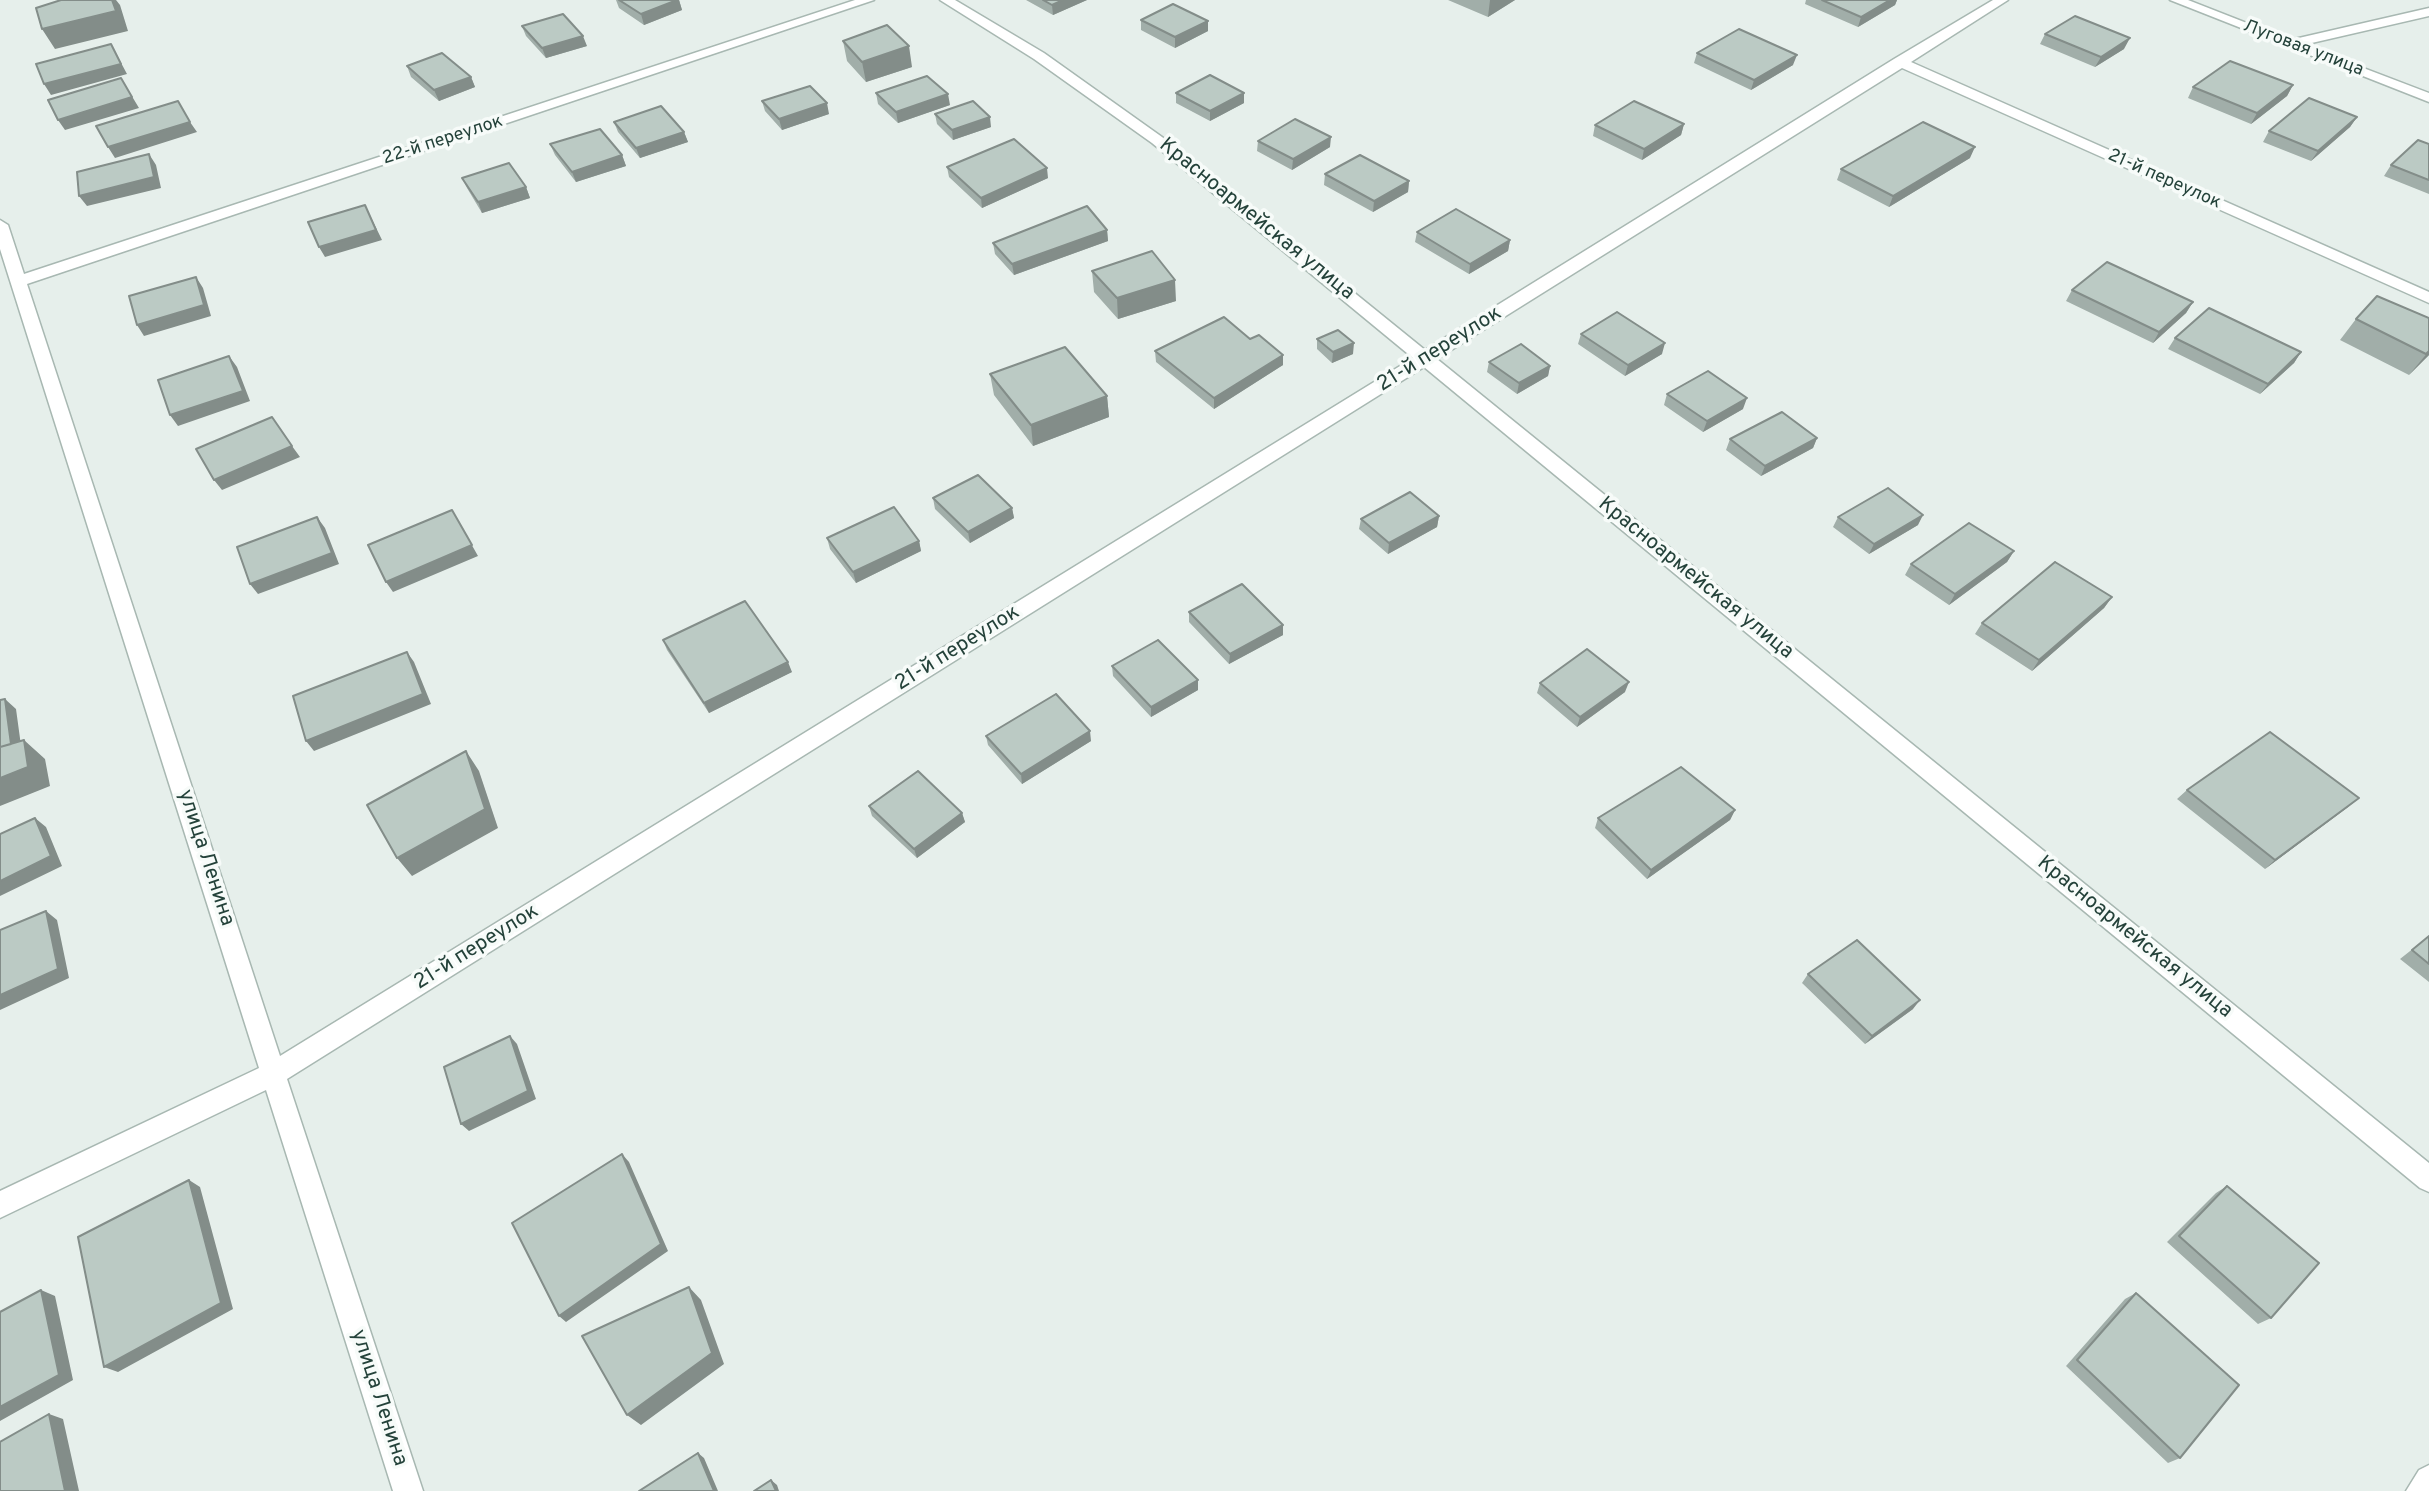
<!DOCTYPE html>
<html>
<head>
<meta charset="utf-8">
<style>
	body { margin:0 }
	canvas { display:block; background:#e6efeb }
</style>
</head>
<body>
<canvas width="2429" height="1491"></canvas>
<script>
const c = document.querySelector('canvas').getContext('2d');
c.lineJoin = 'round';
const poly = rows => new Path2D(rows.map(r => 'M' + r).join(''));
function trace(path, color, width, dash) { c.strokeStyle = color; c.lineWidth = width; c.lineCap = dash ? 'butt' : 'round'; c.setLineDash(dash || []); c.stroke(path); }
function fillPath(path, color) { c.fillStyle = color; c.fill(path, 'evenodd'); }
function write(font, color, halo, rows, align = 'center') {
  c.font = font + ' Overpass,sans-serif'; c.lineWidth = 7; c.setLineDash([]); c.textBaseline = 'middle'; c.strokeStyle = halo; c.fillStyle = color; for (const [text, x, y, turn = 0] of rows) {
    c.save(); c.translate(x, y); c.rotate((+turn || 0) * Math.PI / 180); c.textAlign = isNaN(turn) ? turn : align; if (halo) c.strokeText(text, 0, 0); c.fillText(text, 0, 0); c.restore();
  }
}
const minor = poly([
	[855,0,874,0,27,284,280,1056,1413,358,1152,143,1034,59,940,0,955,0,1044,53,1162,137,1425,350,1894,59,1993,0,2008,0,1911,62,2429,292,2429,303,1902,68,1437,359,2429,1163,2429,1192,2420,1188,1424,367,287,1079,423,1491,393,1491,266,1090,0,1218,0,1191,259,1068,0,249,0,220,8,225,24,274,855,0],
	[2170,0,2188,0,2290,40,2429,8,2429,16,2303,45,2429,93,2429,102,2170,0],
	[2429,1465,2429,1491,2406,1491,2419,1470,2429,1465]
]);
const wall = poly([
	[616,0,679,0,682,10,644,25,619,8],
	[1026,0,1087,0,1053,15],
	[1448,0,1515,0,1488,17],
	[1806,0,1897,0,1895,5,1858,27,1805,4],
	[1141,20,1208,21,1208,31,1175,48,1141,30],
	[522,26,587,46,546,58,526,36],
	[2045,34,2124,49,2095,67,2040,44],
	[843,41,912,67,866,82,847,61],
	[1697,53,1793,65,1751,90,1694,63],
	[407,66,471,77,475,87,439,101,411,77],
	[2293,85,2287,96,2251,124,2188,98,2193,87],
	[876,93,950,105,898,123,878,104],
	[1176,93,1244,103,1210,121,1176,103],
	[762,101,829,114,782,130,765,111],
	[935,114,991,127,953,140,937,124],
	[2357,117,2350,127,2311,161,2263,142,2269,131],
	[614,122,684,132,688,142,640,158,618,132],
	[1684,124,1681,135,1642,160,1593,136,1595,125],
	[1258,141,1330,147,1292,170,1257,151],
	[550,144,622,155,626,166,576,182,555,155],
	[2429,144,2429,194,2384,176,2391,165],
	[1970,158,1889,207,1837,180,1841,169],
	[947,167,1048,178,982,208,949,177],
	[1325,174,1409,181,1408,192,1373,212,1324,185],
	[462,178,526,187,530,198,482,213,467,188],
	[1107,230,1108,241,1014,275,995,254,993,243],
	[1417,232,1510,240,1508,251,1469,274,1415,242],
	[1092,271,1176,301,1118,319,1094,292],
	[2072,290,2193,302,2186,313,2153,343,2066,301],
	[2356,319,2429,355,2409,375,2340,340],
	[1581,334,1662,354,1625,376,1578,344],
	[2175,338,2301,352,2294,363,2260,394,2168,349],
	[1317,339,1353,354,1332,363,1317,349],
	[1155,351,1283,365,1214,409,1156,362],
	[1489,362,1550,366,1548,376,1517,394,1487,372],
	[990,374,1107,396,1109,417,1033,446,994,395],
	[1667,394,1743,409,1703,432,1664,405],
	[1817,438,1813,448,1761,476,1726,450,1730,439],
	[933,498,1012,508,1014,518,970,543,935,509],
	[1439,516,1437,527,1388,554,1359,529,1361,519],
	[1838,517,1918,525,1869,554,1833,527],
	[827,538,919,541,921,551,856,583,830,549],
	[2014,551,2007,562,1949,605,1905,575,1911,564],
	[2112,597,2104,608,2032,671,1975,634,1982,623],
	[1189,612,1283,625,1283,635,1229,664,1189,622],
	[663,640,792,672,709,713,667,650],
	[1112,666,1198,690,1151,717,1113,676],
	[1540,683,1625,692,1577,727,1537,693],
	[986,736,1091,741,1022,784,988,745],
	[2187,790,2348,807,2265,869,2177,799],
	[869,806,962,813,965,822,917,858,872,816],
	[1735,810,1730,820,1647,879,1595,828,1598,818],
	[2429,936,2429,982,2400,959],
	[1808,974,1913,1009,1865,1044,1802,983],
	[2227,1186,2271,1318,2258,1324,2167,1242,2216,1193],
	[2136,1293,2180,1458,2168,1463,2066,1366,2125,1299]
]);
const shadedWall = poly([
	[112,0,116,0,120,5,128,31,55,49,42,29],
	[677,0,679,0,682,10,644,25,641,14],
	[1063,0,1087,0,1053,15,1052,5],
	[1490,0,1515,0,1488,17],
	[1890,0,1897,0,1895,5,1858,27,1861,17],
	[1208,21,1208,31,1175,48,1175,37],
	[583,36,587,46,546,58,542,48],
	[2130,38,2124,49,2095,67,2101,57],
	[111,44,127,74,51,95,44,84],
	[909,46,912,67,866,82,862,62],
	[1797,55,1793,65,1751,90,1754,80],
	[471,77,475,87,439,101,434,90],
	[121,78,139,108,65,130,58,120],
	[2293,85,2287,96,2251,124,2257,113],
	[1244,93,1244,103,1210,121,1210,111],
	[948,94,950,105,898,123,896,112],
	[827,103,829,114,782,130,779,119],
	[990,117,991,127,953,140,952,130],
	[2357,117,2350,127,2311,161,2318,151],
	[190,122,197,132,115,158,108,147],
	[1684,124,1681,135,1642,160,1644,149],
	[684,132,688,142,640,158,636,148],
	[1331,137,1330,147,1292,170,1293,159],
	[1975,147,1970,158,1889,207,1893,196],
	[149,154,156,165,161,188,87,206,79,196],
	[622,155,626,166,576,182,572,172],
	[1047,168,1048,178,982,208,981,198],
	[1409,181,1408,192,1373,212,1374,201],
	[526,187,530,198,482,213,478,202],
	[365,205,382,240,325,257,319,247],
	[1107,230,1108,241,1014,275,1012,264],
	[1510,240,1508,251,1469,274,1470,264],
	[196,277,203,288,211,316,144,336,137,325],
	[1175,280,1176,301,1118,319,1117,298],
	[2193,302,2186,313,2153,343,2159,332],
	[1354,343,1353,354,1332,363,1333,352],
	[1665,343,1662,354,1625,376,1628,365],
	[2429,351,2429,355,2409,375],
	[2301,352,2294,363,2260,394,2268,384],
	[1283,355,1283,365,1214,409,1214,398],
	[229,356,237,367,250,401,178,426,170,415],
	[1550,366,1548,376,1517,394,1519,383],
	[1107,396,1109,417,1033,446,1031,425],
	[1747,398,1743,409,1703,432,1707,421],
	[1817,438,1813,448,1761,476,1765,466],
	[292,446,300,457,222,490,214,480],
	[1012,508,1014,518,970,543,968,532],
	[452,510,478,556,393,592,386,582],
	[1923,515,1918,525,1869,554,1874,544],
	[1439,516,1437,527,1388,554,1389,543],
	[317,517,325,528,339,564,258,594,250,584],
	[919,541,921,551,856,583,853,572],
	[2014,551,2007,562,1949,605,1955,594],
	[2112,597,2104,608,2032,671,2039,660],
	[1283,625,1283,635,1229,664,1230,654],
	[407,652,414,662,431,704,314,751,306,741],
	[788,662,792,672,709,713,704,703],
	[1198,680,1198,690,1151,717,1151,707],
	[1629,682,1625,692,1577,727,1580,717],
	[5,699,16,709,22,753,0,762],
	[1090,731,1091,741,1022,784,1021,774],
	[24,740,45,759,50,786,0,806,0,778],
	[466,751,479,771,498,828,412,876,397,858],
	[2359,798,2348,807,2265,869,2275,860],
	[1735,810,1730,820,1647,879,1651,870],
	[962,813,965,822,917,858,914,849],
	[35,818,46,827,62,866,0,896,0,881],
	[46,911,57,920,69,978,0,1010,0,995],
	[1920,1000,1913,1009,1865,1044,1872,1036],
	[510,1036,517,1044,536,1099,469,1131,461,1124],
	[622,1154,629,1162,668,1251,566,1322,559,1316],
	[189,1180,200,1187,233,1309,118,1372,104,1367],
	[689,1287,701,1300,724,1364,641,1425,627,1415],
	[41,1290,55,1296,73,1380,0,1421,0,1407],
	[49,1414,63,1419,79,1491,65,1491],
	[698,1453,704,1458,718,1491,714,1491],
	[771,1480,777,1485,779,1491,776,1491]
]);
const building = poly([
	[61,0,112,0,116,11,42,29,36,8,61,0],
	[619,0,677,0,641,14,619,0],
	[1043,0,1063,0,1052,5,1043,0],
	[1822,0,1890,0,1861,17,1822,0],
	[1173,4,1208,21,1175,37,1141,20,1173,4],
	[563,14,583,36,542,48,522,26,563,14],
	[2075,16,2130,38,2101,57,2045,34,2075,16],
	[887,25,909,46,862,62,843,41,887,25],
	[1739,29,1797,55,1754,80,1697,53,1739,29],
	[111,44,121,64,44,84,36,64,111,44],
	[442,53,471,77,434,90,407,66,442,53],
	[2230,61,2293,85,2257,113,2193,87,2230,61],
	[1210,75,1244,93,1210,111,1176,93,1210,75],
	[927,76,948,94,896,112,876,93,927,76],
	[121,78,132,97,58,120,48,100,121,78],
	[810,86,827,103,779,119,762,101,810,86],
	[2309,98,2357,117,2318,151,2269,131,2309,98],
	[178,101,190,122,108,147,96,126,178,101],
	[973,101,990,117,952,130,935,114,973,101],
	[1634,101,1684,124,1644,149,1595,125,1634,101],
	[661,106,684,132,636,148,614,122,661,106],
	[1295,119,1331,137,1293,159,1258,141,1295,119],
	[1923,122,1975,147,1893,196,1841,169,1923,122],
	[600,129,622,155,572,172,550,144,600,129],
	[1014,139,1047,168,981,198,947,167,1014,139],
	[2418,140,2429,144,2429,180,2391,165,2418,140],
	[149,154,154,177,79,196,77,172,149,154],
	[1360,155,1409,181,1374,201,1325,174,1360,155],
	[509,163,526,187,478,202,462,178,509,163],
	[365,205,376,230,319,247,308,222,365,205],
	[1087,206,1107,230,1012,264,993,243,1087,206],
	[1456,209,1510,240,1470,264,1417,232,1456,209],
	[1152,251,1175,280,1117,298,1092,271,1152,251],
	[2107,262,2193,302,2159,332,2072,290,2107,262],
	[196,277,204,305,137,325,129,296,196,277],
	[2377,296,2429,318,2429,351,2426,354,2356,319,2377,296],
	[2209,308,2301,352,2268,384,2175,338,2209,308],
	[1617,312,1665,343,1628,365,1581,334,1617,312],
	[1224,317,1250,339,1259,335,1283,355,1214,398,1155,351,1224,317],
	[1338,330,1354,343,1333,352,1317,339,1338,330],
	[1521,344,1550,366,1519,383,1489,362,1521,344],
	[1065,347,1107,396,1031,425,990,374,1065,347],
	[229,356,243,391,170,415,158,380,229,356],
	[1708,371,1747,398,1707,421,1667,394,1708,371],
	[1782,412,1817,438,1765,466,1730,439,1782,412],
	[272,417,292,446,214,480,196,449,272,417],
	[978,475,1012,508,968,532,933,498,978,475],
	[1888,488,1923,515,1874,544,1838,517,1888,488],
	[1410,492,1439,516,1389,543,1361,519,1410,492],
	[894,507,919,541,853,572,827,538,894,507],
	[452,510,472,545,386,582,368,545,452,510],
	[317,517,332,553,250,584,237,547,317,517],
	[1969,523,2014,551,1955,594,1911,564,1969,523],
	[2055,562,2112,597,2039,660,1982,623,2055,562],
	[1242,584,1283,625,1230,654,1189,612,1242,584],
	[745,601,788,662,704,703,663,640,745,601],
	[1158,640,1198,680,1151,707,1112,666,1158,640],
	[1587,649,1629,682,1580,717,1540,683,1587,649],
	[407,652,423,694,306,741,293,696,407,652],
	[1056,694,1090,731,1021,774,986,736,1056,694],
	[5,699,11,744,0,747,0,700,5,699],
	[2270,732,2359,798,2275,860,2187,790,2270,732],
	[24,740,28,767,0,778,0,747,24,740],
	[466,751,485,809,397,858,367,805,466,751],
	[1681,767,1735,810,1651,870,1598,818,1681,767],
	[918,771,962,813,914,849,869,806,918,771],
	[35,818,51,856,0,881,0,834,35,818],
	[46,911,58,969,0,995,0,930,46,911],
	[2429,936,2429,964,2412,950,2429,936],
	[1857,940,1920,1000,1872,1036,1808,974,1857,940],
	[510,1036,528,1091,461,1124,444,1067,510,1036],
	[622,1154,661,1244,559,1316,512,1223,622,1154],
	[189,1180,221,1303,104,1367,78,1237,189,1180],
	[2227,1186,2319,1263,2271,1318,2179,1236,2227,1186],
	[689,1287,712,1353,627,1415,582,1336,689,1287],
	[41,1290,59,1375,0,1407,0,1312,41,1290],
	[2136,1293,2239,1385,2180,1458,2077,1360,2136,1293],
	[49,1414,65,1491,0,1491,0,1442,49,1414],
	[698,1453,714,1491,639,1491,698,1453],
	[771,1480,776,1491,754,1491,771,1480]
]);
const farStreetnames = [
	["Луговая улица",2303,49,21],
	["22-й переулок",443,141,-18],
	["21-й переулок",2164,180,24]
];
const streetNames = [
	["Красноармейская улица",1256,220,39],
	["21-й переулок",1440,350,-32],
	["Красноармейская улица",1695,579,39],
	["21-й переулок",958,649,-32],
	["улица Ленина",205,858,72],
	["Красноармейская улица",2134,938,39],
	["21-й переулок",477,948,-32],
	["улица Ленина",378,1398,72]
];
trace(minor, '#a8b8b2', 3);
fillPath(minor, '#fff');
fillPath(wall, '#a1aea9');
fillPath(shadedWall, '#838d89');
fillPath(building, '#bbcac4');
trace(building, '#838d89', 2);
write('18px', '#24423a', '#f7fbf9', farStreetnames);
write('21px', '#24423a', '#f7fbf9', streetNames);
</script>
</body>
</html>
